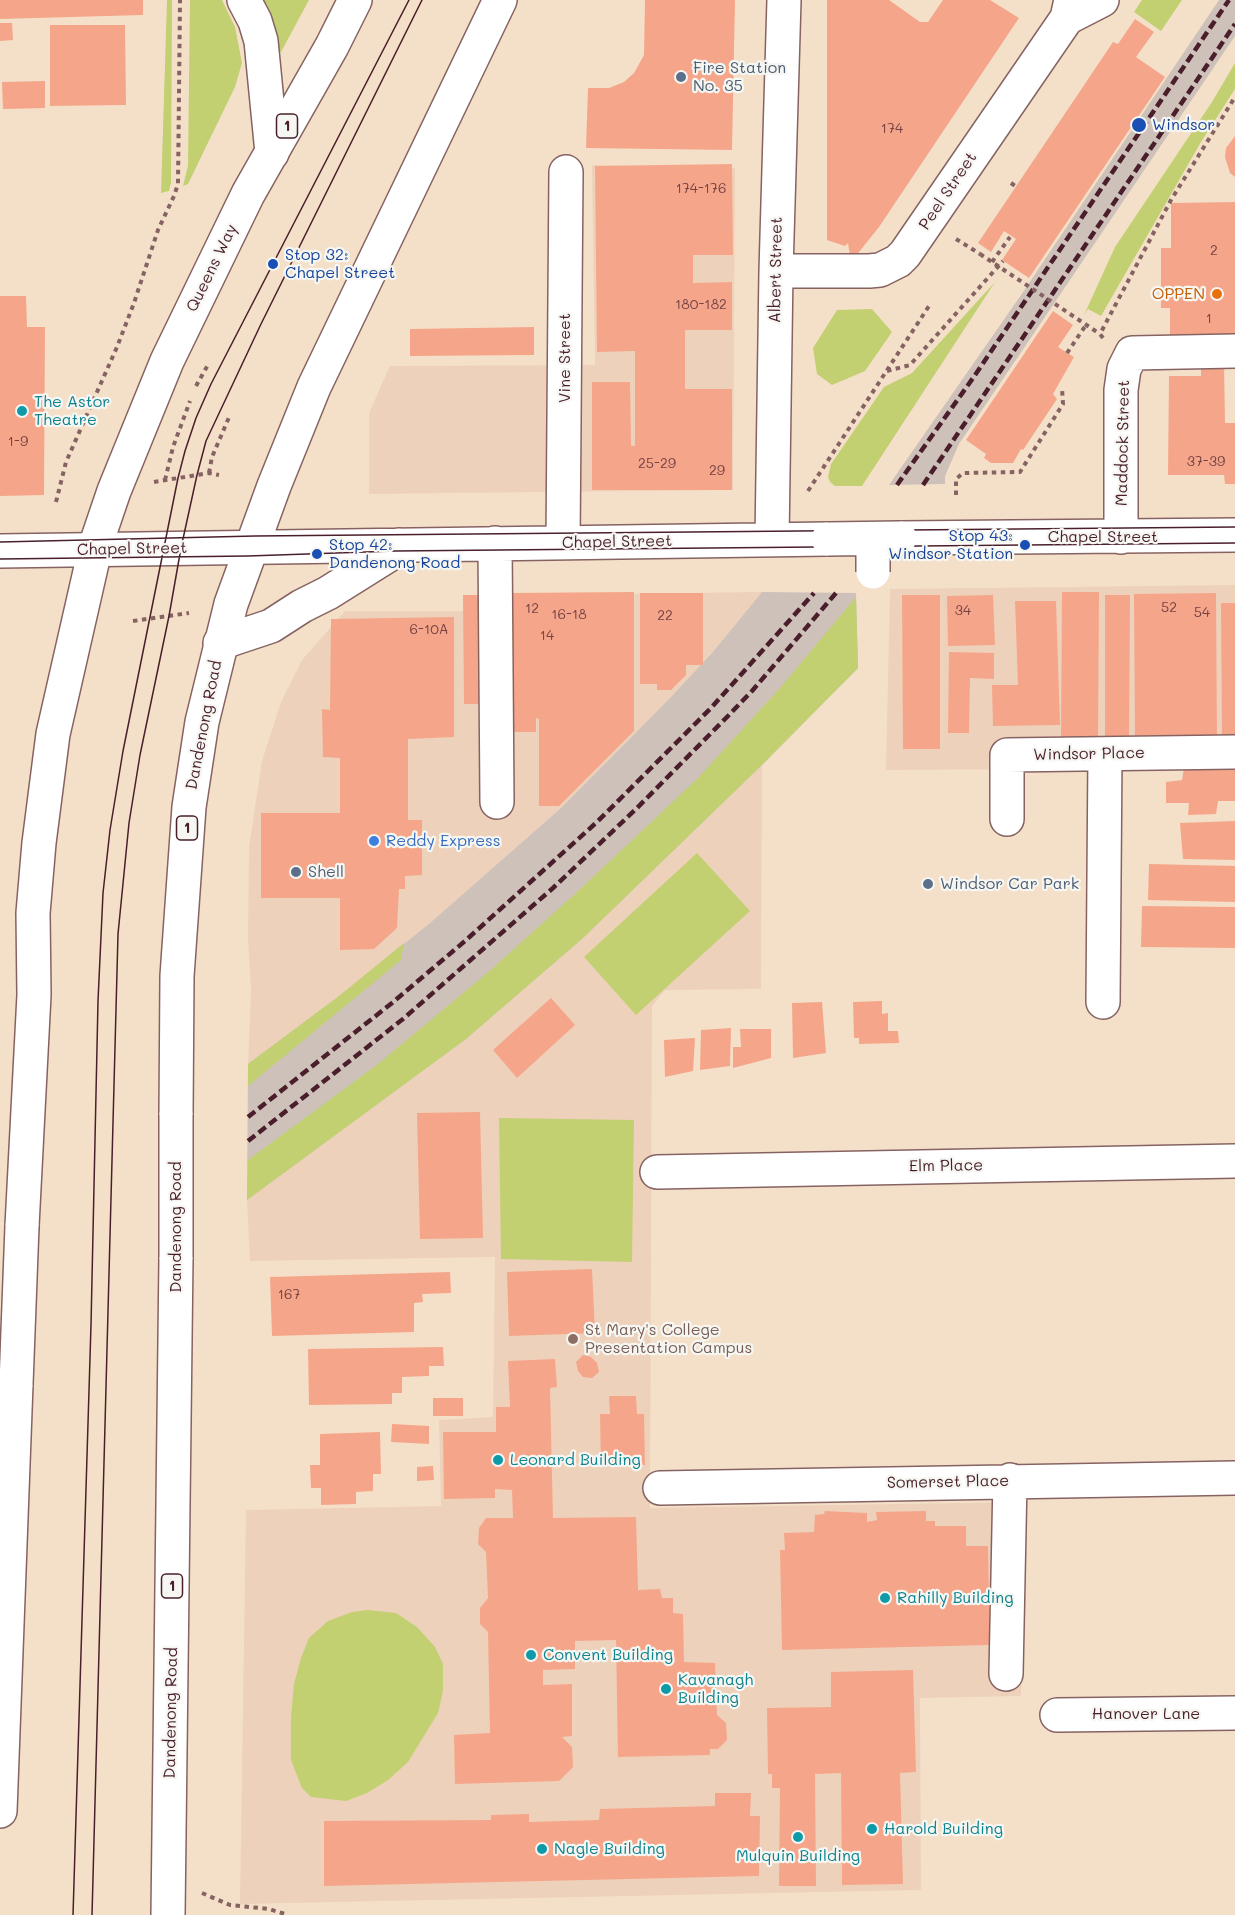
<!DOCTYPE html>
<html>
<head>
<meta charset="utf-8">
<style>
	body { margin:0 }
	canvas { display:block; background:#f4e0c8 }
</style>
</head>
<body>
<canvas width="1235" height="1915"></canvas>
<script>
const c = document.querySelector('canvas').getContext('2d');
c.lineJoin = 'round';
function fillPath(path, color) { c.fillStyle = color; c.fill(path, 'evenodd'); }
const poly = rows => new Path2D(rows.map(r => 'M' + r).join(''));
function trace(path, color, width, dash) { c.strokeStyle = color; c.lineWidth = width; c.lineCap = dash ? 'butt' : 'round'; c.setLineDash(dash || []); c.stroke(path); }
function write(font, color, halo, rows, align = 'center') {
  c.font = font + ' Mali,sans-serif'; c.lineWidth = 4.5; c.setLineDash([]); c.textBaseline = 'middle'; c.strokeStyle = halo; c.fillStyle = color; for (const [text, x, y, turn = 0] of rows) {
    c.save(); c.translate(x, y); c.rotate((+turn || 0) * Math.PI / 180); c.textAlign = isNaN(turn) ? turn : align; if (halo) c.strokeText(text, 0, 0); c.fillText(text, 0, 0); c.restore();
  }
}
const built = poly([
	[592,165,735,168,733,490,369,494,369,413,390,366,595,365],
	[1235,585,1235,768,886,770,890,589],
	[762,592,712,653,669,699,561,808,430,923,339,996,248,1064,251,990,248,940,249,847,262,761,281,702,302,660,345,611,463,611,464,596],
	[762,765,761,989,665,990,652,1006,650,1508,1023,1502,1021,1696,920,1698,921,1890,240,1904,246,1510,441,1506,439,1420,493,1417,495,1257,250,1261,247,1200,466,1039,583,938]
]);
const industrial = poly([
	[1219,0,1235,0,1235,36,959,444,945,476,945,484,889,485,1021,295],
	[762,592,856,593,858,668,762,765,583,938,466,1039,247,1200,248,1064,339,996,430,923,561,808,669,699,712,653]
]);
const green = poly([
	[167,0,172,0,171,182,169,191,161,193],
	[190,0,222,0,235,27,242,63,235,87,188,184,183,186,188,166],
	[256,0,309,0,281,52,278,52],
	[1142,0,1182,0,1161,31,1134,12],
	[1235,63,1235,89,1201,142,1101,316,1088,309,1084,315,1115,247,1212,102],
	[995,282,862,486,835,486,830,482,828,477,831,464,884,387,912,373],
	[872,309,892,332,865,371,832,385,817,374,813,348,837,310],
	[856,597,858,668,762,765,583,938,466,1039,247,1200,248,1160,378,1064,486,974,576,893,698,778,780,688],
	[697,853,750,911,636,1015,584,957],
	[404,943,401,960,248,1086,248,1064,339,996],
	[499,1118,634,1120,632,1262,501,1259],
	[367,1610,396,1613,417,1627,435,1647,443,1664,443,1691,438,1713,408,1762,388,1780,367,1793,346,1801,311,1797,302,1788,291,1760,291,1716,294,1684,301,1658,309,1638,328,1621,352,1612]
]);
const building = poly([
	[0,0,143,0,143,15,0,19],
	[645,0,735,0,732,150,586,148,588,88,609,88,624,82,634,73,644,55],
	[827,0,889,0,920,22,928,22,943,0,990,0,1019,18,879,227,851,262,848,243,845,246,827,240],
	[1135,19,1154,32,1136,57,1165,77,1029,278,1002,260,1016,239,1004,231,991,252,978,243,1113,42,1118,44],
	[0,23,12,23,13,40,0,41],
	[50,25,125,25,126,105,50,106],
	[45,81,45,108,3,109,2,82],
	[1235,136,1235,177,1230,173,1225,157,1226,148],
	[732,164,733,255,693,255,693,283,732,282,732,330,685,330,685,389,732,389,732,490,592,490,592,382,630,382,631,446,635,446,635,351,597,352,595,166],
	[1235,202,1235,343,1170,343,1170,308,1161,308,1161,248,1171,248,1171,203],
	[0,296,26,296,27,327,45,327,44,495,0,496],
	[1053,311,1073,325,1058,347,1074,357,1053,394,1057,399,1023,450,1021,449,1013,463,991,463,984,458,986,454,966,440],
	[534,327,534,355,410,356,410,329],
	[1201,362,1224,362,1225,423,1235,423,1235,484,1225,484,1224,475,1168,475,1169,376,1201,376],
	[634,592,634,731,559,806,539,806,539,719,536,718,536,732,505,732,507,593],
	[1062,592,1099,592,1098,739,1061,739],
	[640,593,703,593,703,665,686,665,686,675,671,690,657,690,657,684,640,684],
	[1216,593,1217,740,1135,742,1134,594],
	[463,595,487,595,487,704,464,704],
	[902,595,940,595,940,749,903,749],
	[993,595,995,645,948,646,947,596],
	[1105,595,1130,595,1129,736,1105,736],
	[1015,601,1056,601,1060,725,993,726,992,685,1018,685],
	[1221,603,1235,603,1235,740,1222,740],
	[454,617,454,737,408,739,408,820,422,820,422,875,405,876,405,889,399,889,397,928,374,949,340,950,340,898,261,898,261,813,340,813,340,758,323,757,322,709,330,710,331,619],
	[949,652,994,653,994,679,970,678,969,733,948,733],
	[1184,768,1235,768,1235,801,1218,801,1216,814,1188,815,1189,803,1166,803,1166,782,1182,780],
	[1235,821,1235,860,1183,859,1180,823],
	[1149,864,1235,866,1235,902,1148,900],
	[1142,906,1235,907,1235,948,1141,947],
	[551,998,575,1025,517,1078,493,1050],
	[882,1001,882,1014,888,1013,888,1031,898,1031,899,1043,859,1044,859,1038,854,1038,853,1002],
	[822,1002,826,1053,793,1058,792,1003],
	[731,1028,730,1066,700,1070,701,1030],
	[740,1029,771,1029,771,1058,733,1068,733,1047,741,1047],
	[695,1038,693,1071,665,1077,664,1040],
	[480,1112,483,1238,420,1239,417,1113],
	[592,1269,595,1333,509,1336,507,1272],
	[450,1272,451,1293,422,1294,423,1302,414,1303,414,1332,272,1336,270,1277],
	[443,1347,444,1366,429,1366,429,1376,402,1377,402,1393,392,1393,392,1404,309,1405,308,1349],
	[583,1355,591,1357,597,1363,599,1372,592,1378,583,1377,578,1371,576,1362],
	[555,1359,557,1387,550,1388,553,1518,636,1517,638,1590,660,1589,662,1598,673,1598,673,1613,683,1614,684,1662,715,1663,717,1715,726,1723,727,1740,718,1749,710,1749,710,1755,618,1757,616,1640,575,1641,575,1669,543,1670,543,1685,572,1684,572,1736,562,1737,572,1747,573,1767,559,1781,455,1784,454,1735,490,1733,488,1632,480,1624,480,1608,488,1598,486,1552,478,1544,479,1528,486,1518,513,1518,512,1490,495,1489,495,1498,444,1499,443,1432,496,1432,496,1407,510,1407,508,1361],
	[609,1396,636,1396,637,1414,644,1414,645,1465,601,1466,600,1414,610,1414],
	[433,1398,463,1398,463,1416,433,1416],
	[392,1424,429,1426,429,1444,391,1442],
	[380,1432,381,1474,373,1474,373,1491,356,1492,356,1504,321,1505,321,1488,311,1488,310,1465,320,1465,320,1434],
	[433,1466,434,1480,417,1481,417,1467],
	[825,1511,867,1513,867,1522,877,1520,876,1512,926,1511,926,1521,935,1521,935,1526,966,1526,966,1546,988,1546,990,1645,782,1650,780,1550,785,1550,784,1533,814,1532,815,1515,824,1514],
	[913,1670,916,1772,900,1773,903,1884,842,1885,841,1773,815,1774,816,1886,779,1886,780,1788,772,1788,772,1774,768,1774,767,1708,831,1707,831,1672],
	[715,1793,751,1793,750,1816,760,1816,759,1876,324,1886,324,1821,491,1820,491,1815,529,1814,529,1822,599,1820,600,1809,715,1806]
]);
const path = poly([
	[1011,183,1018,188],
	[956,239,980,254],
	[992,262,1010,237],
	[1070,314,1100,334],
	[1103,338,1100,334,1171,200,1235,97],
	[1067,353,1086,325],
	[887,371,910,365,1003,261],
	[196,386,209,363],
	[209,473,212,457,230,415],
	[165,480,173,447,190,401],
	[154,482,209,473,219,475],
	[808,491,929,306],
	[956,495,956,479,963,473,1020,472,1063,404,1062,388],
	[56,502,66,462,117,347,134,303,158,230,174,196,178,184,180,0],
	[133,621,189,613],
	[202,1893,230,1905,269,1909,288,1915]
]);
const minor = poly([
	[244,0,255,21,261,41,272,153],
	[1067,18,1102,0],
	[776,271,869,271,880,270,898,261,905,254,1067,18,1071,0],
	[1121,537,1121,390,1124,369,1132,353,1235,351],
	[900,538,1235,535],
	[772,540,776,271,784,0],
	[495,543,497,802],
	[563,543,566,172],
	[0,551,828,539],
	[220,643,271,626,302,606,328,593,395,551,399,545],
	[1007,819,1007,755,1235,752],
	[1103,1002,1105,754],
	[657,1172,1235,1161],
	[660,1488,1235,1478],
	[1006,1674,1010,1480],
	[1057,1715,1235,1713]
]);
const highway = poly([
	[176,1115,177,976,189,807,202,722,231,604,274,486,314,387,500,0],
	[22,1226,34,995,33,913,39,843,53,734,97,541,114,491,167,361,248,194,332,46,355,0],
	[0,1811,16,1384],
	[168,1915,176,1257]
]);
const tram = poly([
	[0,542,255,536,1235,527],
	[0,559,248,556,395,551,1235,543],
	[73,1915,91,1325,98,1001,103,893,110,830,123,751,178,478,185,451,196,418,211,384,409,0],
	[92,1915,118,934,129,823,140,755,169,616,181,548,197,475,206,441,261,324,422,0]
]);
const rail = poly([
	[897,485,973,378,1229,0],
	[923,485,1235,24],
	[248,1117,392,1003,465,941,597,822,711,708,814,593],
	[248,1141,403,1019,553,888,636,809,728,716,752,691,836,593]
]);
const pathBridge = poly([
	[980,254,1070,314]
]);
const minorBridge = poly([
	[828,539,900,538],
	[873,572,873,539]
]);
const highwayBridge = poly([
	[176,1257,176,1115],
	[16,1384,22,1226]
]);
const markers = [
	[681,77,6,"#5c6f8a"],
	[1139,125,8,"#1a4fb4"],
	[273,264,6,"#1a4fb4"],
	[1217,294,6,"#e8710a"],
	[22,411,6,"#0f9aa8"],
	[1025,545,6,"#1a4fb4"],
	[317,554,6,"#1a4fb4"],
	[374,841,6,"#3f7fe0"],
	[296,872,6,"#5c6f8a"],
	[928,884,6,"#5c6f8a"],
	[573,1339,6,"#8d6e63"],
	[498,1460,6,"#0f9aa8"],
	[885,1598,6,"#0f9aa8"],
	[531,1655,6,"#0f9aa8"],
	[666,1689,6,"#0f9aa8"],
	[872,1829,6,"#0f9aa8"],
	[798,1837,6,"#0f9aa8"],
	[542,1849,6,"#0f9aa8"]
];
const numberNames = [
	["174",892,129],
	["174-176",701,189],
	["2",1214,251],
	["180-182",701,305],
	["1",1209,319],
	["1-9",18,442],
	["37-39",1206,462],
	["25-29",657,464],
	["29",717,471],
	["52",1169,608],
	["12",532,609],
	["34",963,611],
	["54",1202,613],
	["16-18",569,615],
	["22",665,616],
	["6-10A",429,630],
	["14",547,636],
	["167",289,1295]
];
const shields = [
	[287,126,21],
	[187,828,21],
	[172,1586,21]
];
const shieldNames = [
	["1",287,126],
	["1",187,828],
	["1",172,1586]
];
const serviceNames = [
	["Fire Station",693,68],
	["No. 35",693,86],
	["Shell",308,872],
	["Windsor Car Park",940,884]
];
const transitNames = [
	["Windsor",1152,125],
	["Stop 32:",285,255],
	["Chapel Street",285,273],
	["Stop 43:",1013,536,"right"],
	["Windsor Station",1013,554,"right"],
	["Stop 42:",329,545],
	["Dandenong Road",329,563]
];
const streetNames = [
	["Peel Street",948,191,-56],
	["Queens Way",212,268,-64],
	["Albert Street",776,270,-89],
	["Vine Street",565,358,-90],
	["Maddock Street",1123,443,-89],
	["Chapel Street",1103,537],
	["Chapel Street",617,542,-1],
	["Chapel Street",132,549,-1],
	["Dandenong Road",204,725,-79],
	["Windsor Place",1089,754,-1],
	["Elm Place",946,1166,-1],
	["Dandenong Road",176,1227,-90],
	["Somerset Place",948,1482,-1],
	["Dandenong Road",171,1713,-89],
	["Hanover Lane",1146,1714]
];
const foodNames = [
	["OPPEN",1205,294]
];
const cultureNames = [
	["The Astor",34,402],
	["Theatre",34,420],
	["Leonard Building",510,1460],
	["Rahilly Building",897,1598],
	["Convent Building",543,1655],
	["Kavanagh",678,1680],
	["Building",678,1698],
	["Harold Building",884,1829],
	["Nagle Building",554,1849],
	["Mulquin Building",798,1856,"center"]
];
const shopNames = [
	["Reddy Express",386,841]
];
const educationNames = [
	["St Mary's College",585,1330],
	["Presentation Campus",585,1348]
];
fillPath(built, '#eed1ba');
fillPath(industrial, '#cec1ba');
fillPath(green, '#c2d072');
fillPath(building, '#f5a68a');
trace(minor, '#866362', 36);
trace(highway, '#866362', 36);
trace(path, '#866362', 4, [4.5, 4.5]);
trace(minor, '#fff', 33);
trace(highway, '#fff', 33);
trace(tram, '#4a1f2b', 1.5);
trace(rail, '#4a1f2b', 4.5, [9, 4.5]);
trace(minorBridge, '#866362', 36, []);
trace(highwayBridge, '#866362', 36, []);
trace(pathBridge, '#866362', 4, [4.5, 4.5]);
trace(minorBridge, '#fff', 33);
trace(highwayBridge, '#fff', 33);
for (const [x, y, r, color] of markers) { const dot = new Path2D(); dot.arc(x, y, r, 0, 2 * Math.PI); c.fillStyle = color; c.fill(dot); trace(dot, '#f6f6f2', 2); }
write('14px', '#754143', null, numberNames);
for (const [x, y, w] of shields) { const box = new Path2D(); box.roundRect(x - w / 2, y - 12, w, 24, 4.5); c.fillStyle = '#f6f6f2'; c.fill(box); trace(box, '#4a1f2b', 1.5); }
write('bold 15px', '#4a1f2b', null, shieldNames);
write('16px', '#4e5e75', '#f6f6f2', serviceNames, 'left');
write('16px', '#164399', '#f6f6f2', transitNames, 'left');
write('16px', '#4a1f2b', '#f6f6f2', streetNames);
write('16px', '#c56008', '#f6f6f2', foodNames, 'right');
write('16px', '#0d838f', '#f6f6f2', cultureNames, 'left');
write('16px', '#366cbe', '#f6f6f2', shopNames, 'left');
write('16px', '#785e54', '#f6f6f2', educationNames, 'left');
</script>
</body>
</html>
